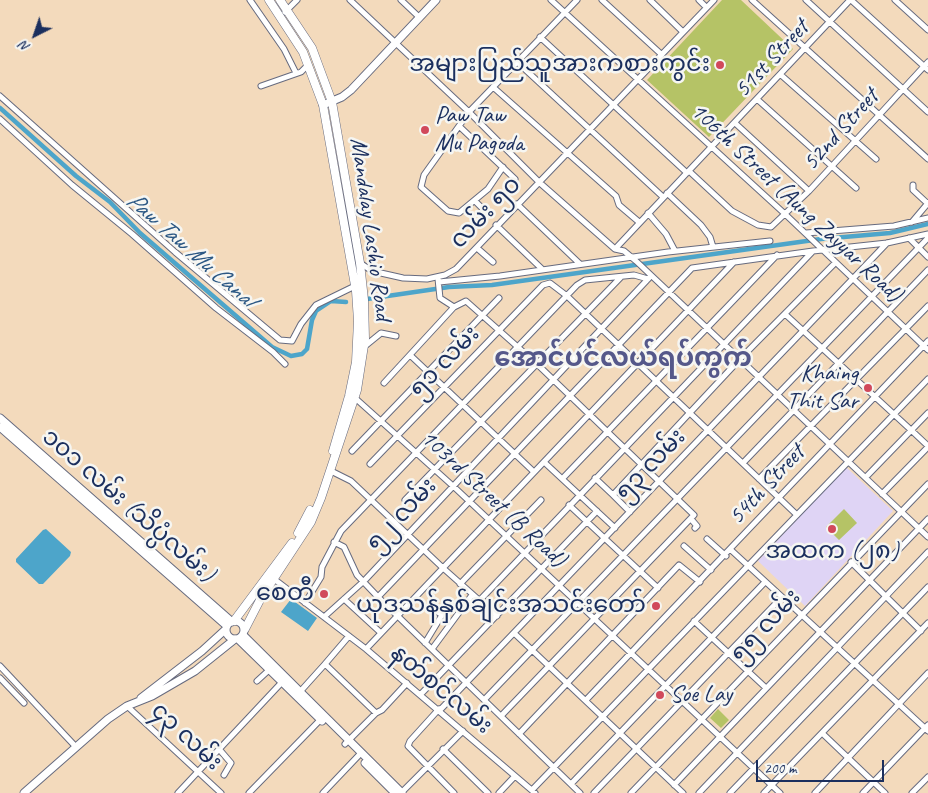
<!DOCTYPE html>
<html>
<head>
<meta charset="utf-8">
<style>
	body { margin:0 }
	#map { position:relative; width:928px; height:793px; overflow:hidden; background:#f3dabc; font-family:Caveat,sans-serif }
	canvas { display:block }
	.north { position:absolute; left:10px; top:10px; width:50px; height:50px; -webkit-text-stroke:4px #f6f6f2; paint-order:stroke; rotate:221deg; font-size:14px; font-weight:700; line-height:20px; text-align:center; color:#1b2f5e }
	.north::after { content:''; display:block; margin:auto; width:18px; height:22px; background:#1b2f5e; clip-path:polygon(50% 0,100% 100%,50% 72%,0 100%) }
	.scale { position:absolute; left:756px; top:760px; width:128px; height:22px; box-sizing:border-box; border:2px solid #1b2f5e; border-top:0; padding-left:6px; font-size:15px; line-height:18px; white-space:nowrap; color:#1b2f5e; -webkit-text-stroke:4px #f6f6f2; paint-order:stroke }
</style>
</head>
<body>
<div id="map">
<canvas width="928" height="793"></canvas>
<div class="north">N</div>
<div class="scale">200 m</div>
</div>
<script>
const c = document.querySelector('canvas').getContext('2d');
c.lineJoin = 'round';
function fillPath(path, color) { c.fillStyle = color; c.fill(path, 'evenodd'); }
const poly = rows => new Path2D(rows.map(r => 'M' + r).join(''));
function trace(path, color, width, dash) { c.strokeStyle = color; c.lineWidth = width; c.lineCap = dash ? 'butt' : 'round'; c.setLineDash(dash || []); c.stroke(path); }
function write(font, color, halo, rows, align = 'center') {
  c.font = font + ' Caveat,"Noto Sans Myanmar",sans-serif'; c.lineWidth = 5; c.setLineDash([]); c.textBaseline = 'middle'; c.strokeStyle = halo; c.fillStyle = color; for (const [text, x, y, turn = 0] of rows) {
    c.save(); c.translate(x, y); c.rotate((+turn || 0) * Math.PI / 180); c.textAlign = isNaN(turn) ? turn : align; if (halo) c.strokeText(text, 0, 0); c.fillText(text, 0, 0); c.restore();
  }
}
const built = poly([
	[846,467,893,511,805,606,758,561]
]);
const green = poly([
	[722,0,741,0,793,49,709,137,647,80],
	[844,509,857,523,839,540,826,527],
	[718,709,729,720,721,728,710,718]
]);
const water = poly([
	[46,529,71,552,70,556,43,584,39,584,16,562,16,559,43,530],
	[291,599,317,618,308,631,281,612]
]);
const canal = poly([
	[0,108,76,176,110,202,140,233,272,347,291,356,302,354,307,349,312,320,316,311,331,301,346,302],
	[367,299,449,287,492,285,821,239,890,233,928,224]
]);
const minor = poly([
	[250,0,284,49,296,73],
	[350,0,469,112,540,183,615,249,624,251,636,261,928,537],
	[401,0,419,17],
	[551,0,785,214,928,350],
	[602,0,661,54],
	[650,0,683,32],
	[699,0,706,7],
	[752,0,928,159],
	[806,0,928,112],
	[851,0,928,70],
	[895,0,928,30],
	[285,12,297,0],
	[540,37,687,173],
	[516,61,663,197],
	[781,75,876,159],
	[261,86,301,72,308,65],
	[493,87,616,196,619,205,639,222],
	[0,96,175,252,280,340,292,341,301,324,316,305,357,285],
	[758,100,856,188],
	[0,119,72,185,132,234,216,308,273,352,285,364],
	[735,123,809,191],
	[459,126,515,179],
	[503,167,488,189,459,213,448,211,421,187,424,175,469,112,577,0],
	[689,171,732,211,758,225,771,227,809,191,928,62],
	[913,185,913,190,927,203],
	[667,193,701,225,710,237,713,247],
	[475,201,487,213],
	[517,204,580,264],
	[648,213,666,234,675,251],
	[912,222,928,203],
	[496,225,542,269],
	[806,233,894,226,928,218],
	[909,238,928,257],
	[477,248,493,262],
	[615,249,850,0],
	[360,263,372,271,403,278,427,279,445,275,456,269,714,0],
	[438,279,440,298,454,307],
	[439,282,500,276,668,252,770,241],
	[785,314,911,430],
	[365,346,381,333,396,336],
	[410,355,534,472],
	[384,383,454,307,466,301,538,365,694,515,501,716],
	[354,397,453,486,780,793],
	[911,430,928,446],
	[352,451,499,298],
	[544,462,615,528],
	[743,463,928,270],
	[370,464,543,285,550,283,567,296,797,515],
	[331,471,351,481,443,568,497,616],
	[866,477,928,413],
	[563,478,777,255],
	[595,478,613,495,740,359,835,263],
	[759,479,928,306],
	[882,494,928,447],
	[613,495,630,512],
	[405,500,621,277],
	[569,505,658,588],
	[691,519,697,526,695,528],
	[707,539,726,556],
	[334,542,344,547,357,575,378,597,580,793],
	[684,546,711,570],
	[731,550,928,731],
	[851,562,921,631],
	[274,579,366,649,535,793],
	[460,584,541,500],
	[378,597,692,268,813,251],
	[344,599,381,633],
	[479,601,813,251,887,243,928,234],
	[305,603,321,577,322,567,341,531,577,285,585,280,634,275,648,279],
	[324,617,364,581,649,278],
	[694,621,766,688],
	[514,633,683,793],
	[425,643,442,615,430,607],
	[366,649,734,262],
	[432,649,472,595],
	[325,664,349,636],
	[0,666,76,747],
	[0,678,24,703],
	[257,681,269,670],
	[298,694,325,664,376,713,382,710,407,683],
	[421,694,597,511],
	[485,699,928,238],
	[586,700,928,341],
	[127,706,221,793],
	[439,709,410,741,408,746,454,793],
	[440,710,887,243],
	[822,733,885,793],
	[519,734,679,565,700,582],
	[345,744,376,713],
	[219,749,231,763,224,775],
	[443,749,488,793],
	[571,784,765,582],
	[674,785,928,519],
	[532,790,928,379],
	[178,793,284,680],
	[249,793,322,718],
	[323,793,361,753],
	[401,793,463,731],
	[499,793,515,776],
	[594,793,782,597],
	[631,793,928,484],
	[699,793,928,552],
	[730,793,928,587],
	[764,793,928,623],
	[815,793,928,673],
	[863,793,928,725],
	[912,793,928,777]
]);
const major = poly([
	[323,105,342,97,351,90,436,0],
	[0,418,232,622],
	[0,427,227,626],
	'226 630a9 9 0 1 1 18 0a9 9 0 1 1-18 0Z',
	[243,635,402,793],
	[238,639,322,721],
	[141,698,202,651,226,629],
	[365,763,395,793],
	[24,793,108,719,127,706,152,696,195,671,235,639]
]);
const highway = poly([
	[269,0,303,52,323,105,356,291,358,321,356,362,349,396,333,451],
	[298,533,310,510],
	[234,621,292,543],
	[245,629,261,598,311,522,321,498,357,390,365,339,364,300,360,263,332,102,312,48,280,0]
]);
const markers = [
	[720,65,5,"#d1495b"],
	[425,130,5,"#d1495b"],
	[868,388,5,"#d1495b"],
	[832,529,5,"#d1495b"],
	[324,594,5,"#d1495b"],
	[656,606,5,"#d1495b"],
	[660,695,5,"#d1495b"]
];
const streetNames = [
	["51st Street",772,59,-47],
	["52nd Street",841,130,-48],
	["106th Street (Aung Zayyar Road)",796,203,43],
	["လမ်း ၅၀",486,213,-46],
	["Mandalay Lashio Road",370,229,82],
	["၅၁ လမ်း",445,362,-46],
	["၅၃ လမ်း",651,465,-46],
	["54th Street",767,485,-47],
	["103rd Street (B Road)",493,499,43],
	["၁၀၁ လမ်း (သိပ္ပံလမ်း)",128,506,41],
	["၅၂ လမ်း",402,515,-47],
	["၅၅ လမ်း",766,626,-47],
	["နတ်စင်လမ်း",441,690,40],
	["၄၃ လမ်း",186,737,43]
];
const poiNames = [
	["အများပြည်သူအားကစားကွင်း",710,65],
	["Paw Taw",435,116,"left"],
	["Mu Pagoda",435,144,"left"],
	["Khaing",858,374],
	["Thit Sar",858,402],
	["အထက (၂၈)",832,552,"center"],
	["စေတီ",314,594],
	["ယုဒသန်နှစ်ချင်းအသင်းတော်",646,606],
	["Soe Lay",670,695,"left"]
];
const waterNames = [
	["Paw Taw Mu Canal",190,250,41]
];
const quarterNames = [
	["အောင်ပင်လယ်ရပ်ကွက်",623,359]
];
fillPath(built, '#dfd4f5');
fillPath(green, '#b5c366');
fillPath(water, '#4da5ca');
trace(canal, '#4da5ca', 4.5);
trace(minor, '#676b7f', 7);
trace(major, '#676b7f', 9);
trace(highway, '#676b7f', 9);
trace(minor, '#fff', 5);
trace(major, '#fff', 7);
trace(highway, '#fff', 8);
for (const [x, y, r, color] of markers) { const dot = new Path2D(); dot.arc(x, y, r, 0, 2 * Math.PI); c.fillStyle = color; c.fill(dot); trace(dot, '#f6f6f2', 2); }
write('24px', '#1b2f5e', '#f6f6f2', streetNames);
write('24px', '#1b2f5e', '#f6f6f2', poiNames, 'right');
write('italic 25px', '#2c5884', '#f6f6f2', waterNames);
write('bold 26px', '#55588a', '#f6f6f2', quarterNames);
</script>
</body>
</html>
